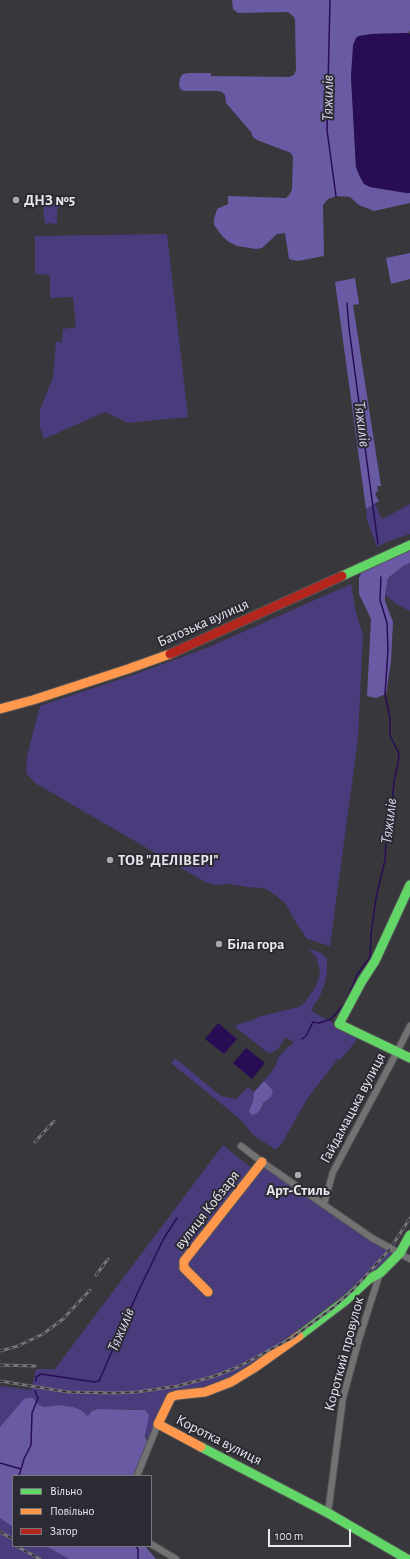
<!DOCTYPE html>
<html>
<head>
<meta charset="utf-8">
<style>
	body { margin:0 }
	#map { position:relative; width:410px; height:1559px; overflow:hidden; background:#37373c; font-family:"Alegreya Sans",sans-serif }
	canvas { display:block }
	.legend { position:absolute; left:12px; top:1475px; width:140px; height:72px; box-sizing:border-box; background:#2c2b34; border:1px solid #77767e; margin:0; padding:5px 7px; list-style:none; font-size:12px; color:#e7e7ed }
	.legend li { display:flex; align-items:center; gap:8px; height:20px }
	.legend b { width:20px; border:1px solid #77767e }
	.scale { position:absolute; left:268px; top:1529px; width:83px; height:18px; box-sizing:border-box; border:2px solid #e7e7ed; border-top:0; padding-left:5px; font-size:12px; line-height:14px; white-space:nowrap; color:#e7e7ed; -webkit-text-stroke:3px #2c2b34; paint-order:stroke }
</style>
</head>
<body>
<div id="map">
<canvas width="410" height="1559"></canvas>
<ul class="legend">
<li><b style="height:5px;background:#63d668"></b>Вільно</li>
<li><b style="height:5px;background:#ff974d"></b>Повільно</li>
<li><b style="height:5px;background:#b3261e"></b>Затор</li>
</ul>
<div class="scale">100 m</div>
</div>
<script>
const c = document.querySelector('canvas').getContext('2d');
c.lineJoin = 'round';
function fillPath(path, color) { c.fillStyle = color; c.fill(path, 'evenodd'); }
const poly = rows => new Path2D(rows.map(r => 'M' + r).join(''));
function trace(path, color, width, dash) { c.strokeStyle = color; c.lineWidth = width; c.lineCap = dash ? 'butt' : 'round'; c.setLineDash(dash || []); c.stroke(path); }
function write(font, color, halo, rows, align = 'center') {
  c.font = font + ' "Alegreya Sans",sans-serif'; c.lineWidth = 4; c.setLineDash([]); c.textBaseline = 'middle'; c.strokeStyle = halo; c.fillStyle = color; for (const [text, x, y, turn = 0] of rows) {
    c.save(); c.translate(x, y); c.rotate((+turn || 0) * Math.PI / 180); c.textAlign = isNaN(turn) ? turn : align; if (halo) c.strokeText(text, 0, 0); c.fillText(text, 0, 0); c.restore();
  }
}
const green = poly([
	[52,199,57,201,60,207,57,210,57,220,56,225,51,223,45,224,43,207,45,203],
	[167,234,188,417,128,423,105,412,44,439,40,428,40,410,53,377,56,342,62,342,63,329,76,327,73,297,50,298,50,275,35,274,35,236],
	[375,503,382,519,410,504,410,534,389,541,377,547,367,520,366,509],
	[410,563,410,611,398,605,385,595,388,578,403,566],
	[351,584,356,613,363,635,358,738,330,946,307,939,295,921,285,903,274,894,264,888,247,887,229,884,215,885,207,883,35,783,26,773,27,756,40,706,136,674,209,647],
	[308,949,320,952,327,959,327,971,324,986,319,998,311,1010,318,1015,357,1035,356,1041,341,1059,337,1060,307,1099,281,1145,276,1149,273,1148,253,1135,241,1120,171,1063,175,1058,221,1096,236,1099,248,1087,254,1092,253,1102,260,1110,263,1103,273,1090,264,1081,275,1067,278,1058,288,1047,294,1043,286,1037,278,1049,272,1053,268,1053,235,1027,238,1024,251,1021,261,1016,299,1007,305,1002,315,988,319,978,320,971,316,957],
	[223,1145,255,1171,267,1166,400,1253,380,1273,231,1382,174,1395,149,1446,138,1409,94,1410,88,1416,81,1410,73,1407,59,1405,44,1407,39,1405,33,1398,28,1398,0,1443,0,1386,31,1390,36,1369,55,1369],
	[0,1457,13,1476,13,1546,122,1546,129,1559,0,1559]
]);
const forest = poly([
	[232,0,410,0,410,30,409,33,373,34,359,36,356,38,351,76,356,167,360,177,370,187,410,193,410,203,374,211,359,205,350,197,336,196,328,199,323,205,324,256,298,261,289,259,285,233,277,234,262,248,256,249,237,246,229,242,223,237,214,225,214,219,217,209,228,204,228,196,286,198,290,194,292,189,293,157,291,153,257,140,253,137,251,132,226,103,225,95,222,92,217,91,184,91,180,89,179,84,180,78,183,74,190,73,211,73,211,76,289,77,294,75,296,70,295,19,293,16,288,12,238,13,233,9],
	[410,253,410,279,391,284,386,258],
	[355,278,359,304,353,305,381,486,377,486,378,490,375,494,379,501,366,509,335,282],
	[410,550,410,563,403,566,388,578,385,595,385,601,393,622,391,661,386,694,376,698,367,696,371,619,359,594,359,578,362,571],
	[264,1081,273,1090,271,1097,263,1103,260,1110,256,1114,251,1115,249,1111,253,1102,254,1092],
	[28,1398,33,1398,39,1405,44,1407,59,1405,73,1407,81,1410,88,1416,92,1411,98,1409,145,1410,149,1415,145,1436,149,1446,137,1476,13,1476,13,1527,0,1518,0,1427,24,1399],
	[46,1546,145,1546,156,1559,69,1559]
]);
const water = poly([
	[409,33,410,35,410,193,406,193,370,187,364,184,360,177,356,167,351,76,353,45,356,38,359,36,372,34],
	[218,1023,237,1039,224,1054,205,1039],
	[246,1048,265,1063,252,1079,233,1063]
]);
const stream = poly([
	[330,0,327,130,336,196],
	[347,303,349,328,378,544],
	[302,1039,306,1036,313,1022,319,1023,331,1019,346,1002,357,975,370,957,371,935,376,898,385,860,387,827,392,807,394,781,398,764,399,753,390,736,390,718,385,694,388,650,387,623,380,600,381,577],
	[36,1381,36,1377,41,1374,94,1382,99,1381,137,1294,164,1238,177,1218],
	[0,1463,21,1469],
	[19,1476,24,1459,31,1445,32,1413,38,1398,35,1391],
	[136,1546,138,1549,138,1559]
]);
const street = poly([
	[241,1146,262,1162,372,1238,410,1259],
	[324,1204,333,1172,397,1052,410,1026],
	[137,1476,158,1424],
	[328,1513,343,1398,359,1339,380,1273],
	[151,1544,176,1559]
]);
const fast = poly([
	[342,576,410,545],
	[410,885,375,961,362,981,339,1024,410,1058],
	[299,1336,345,1301,369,1279,380,1273,400,1253,410,1235],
	[201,1447,328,1513,407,1559]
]);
const slow = poly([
	[0,709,33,700,128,669,170,654],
	[208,1292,184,1268,184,1261,262,1162],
	[201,1447,158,1424,171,1397,177,1395,205,1392,231,1382,254,1368,299,1336]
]);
const jam = poly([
	[170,654,342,576]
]);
const rail = poly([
	[35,1142,54,1121],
	[96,1275,108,1259],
	[0,1351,18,1346,43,1334,63,1319,90,1290],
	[0,1365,35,1366],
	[0,1381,68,1392,114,1393,137,1392,178,1386,215,1376,238,1367,292,1338,334,1307,353,1290,390,1249,410,1218],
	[0,1532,13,1539],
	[16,1546,40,1559]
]);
const markers = [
	[16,200,4,"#a9a9af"],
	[110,860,4,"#a9a9af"],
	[219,944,4,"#a9a9af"],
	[298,1175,4,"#a9a9af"]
];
const poiNames = [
	["ДНЗ №5",24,200],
	["ТОВ \"ДЕЛІВЕРІ\"",118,860],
	["Біла гора",227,944],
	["Арт-Стиль",298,1190,"center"]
];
const streetNames = [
	["Батозька вулиця",203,623,-24],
	["Гайдамацька вулиця",353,1108,-62],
	["вулиця Кобзаря",207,1210,-52],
	["Короткий провулок",344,1354,-75],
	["Коротка вулиця",219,1440,27]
];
const waterNames = [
	["Тяжилів",328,98,-89],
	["Тяжилів",362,424,83],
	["Тяжилів",389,821,-83],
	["Тяжилів",121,1330,-67]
];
fillPath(green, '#4a3b7c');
fillPath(forest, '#695aa3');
fillPath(water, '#280d55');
trace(stream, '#280d55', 1.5);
trace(street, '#545457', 8);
trace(fast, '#545457', 11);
trace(slow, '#545457', 11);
trace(jam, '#545457', 11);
trace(street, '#727273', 6);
trace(fast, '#63d668', 9);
trace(slow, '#ff974d', 9);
trace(jam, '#b3261e', 9);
trace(rail, '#757578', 3);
trace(rail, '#2c2b34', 1.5, [4.5]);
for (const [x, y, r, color] of markers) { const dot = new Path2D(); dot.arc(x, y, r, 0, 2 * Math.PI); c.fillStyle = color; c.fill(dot); trace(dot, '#2c2b34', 1.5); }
write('bold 15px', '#e7e7ed', '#2c2b34', poiNames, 'left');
write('15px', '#e7e7ed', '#2c2b34', streetNames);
write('italic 16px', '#dbd8ef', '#2c2b34', waterNames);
</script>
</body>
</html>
